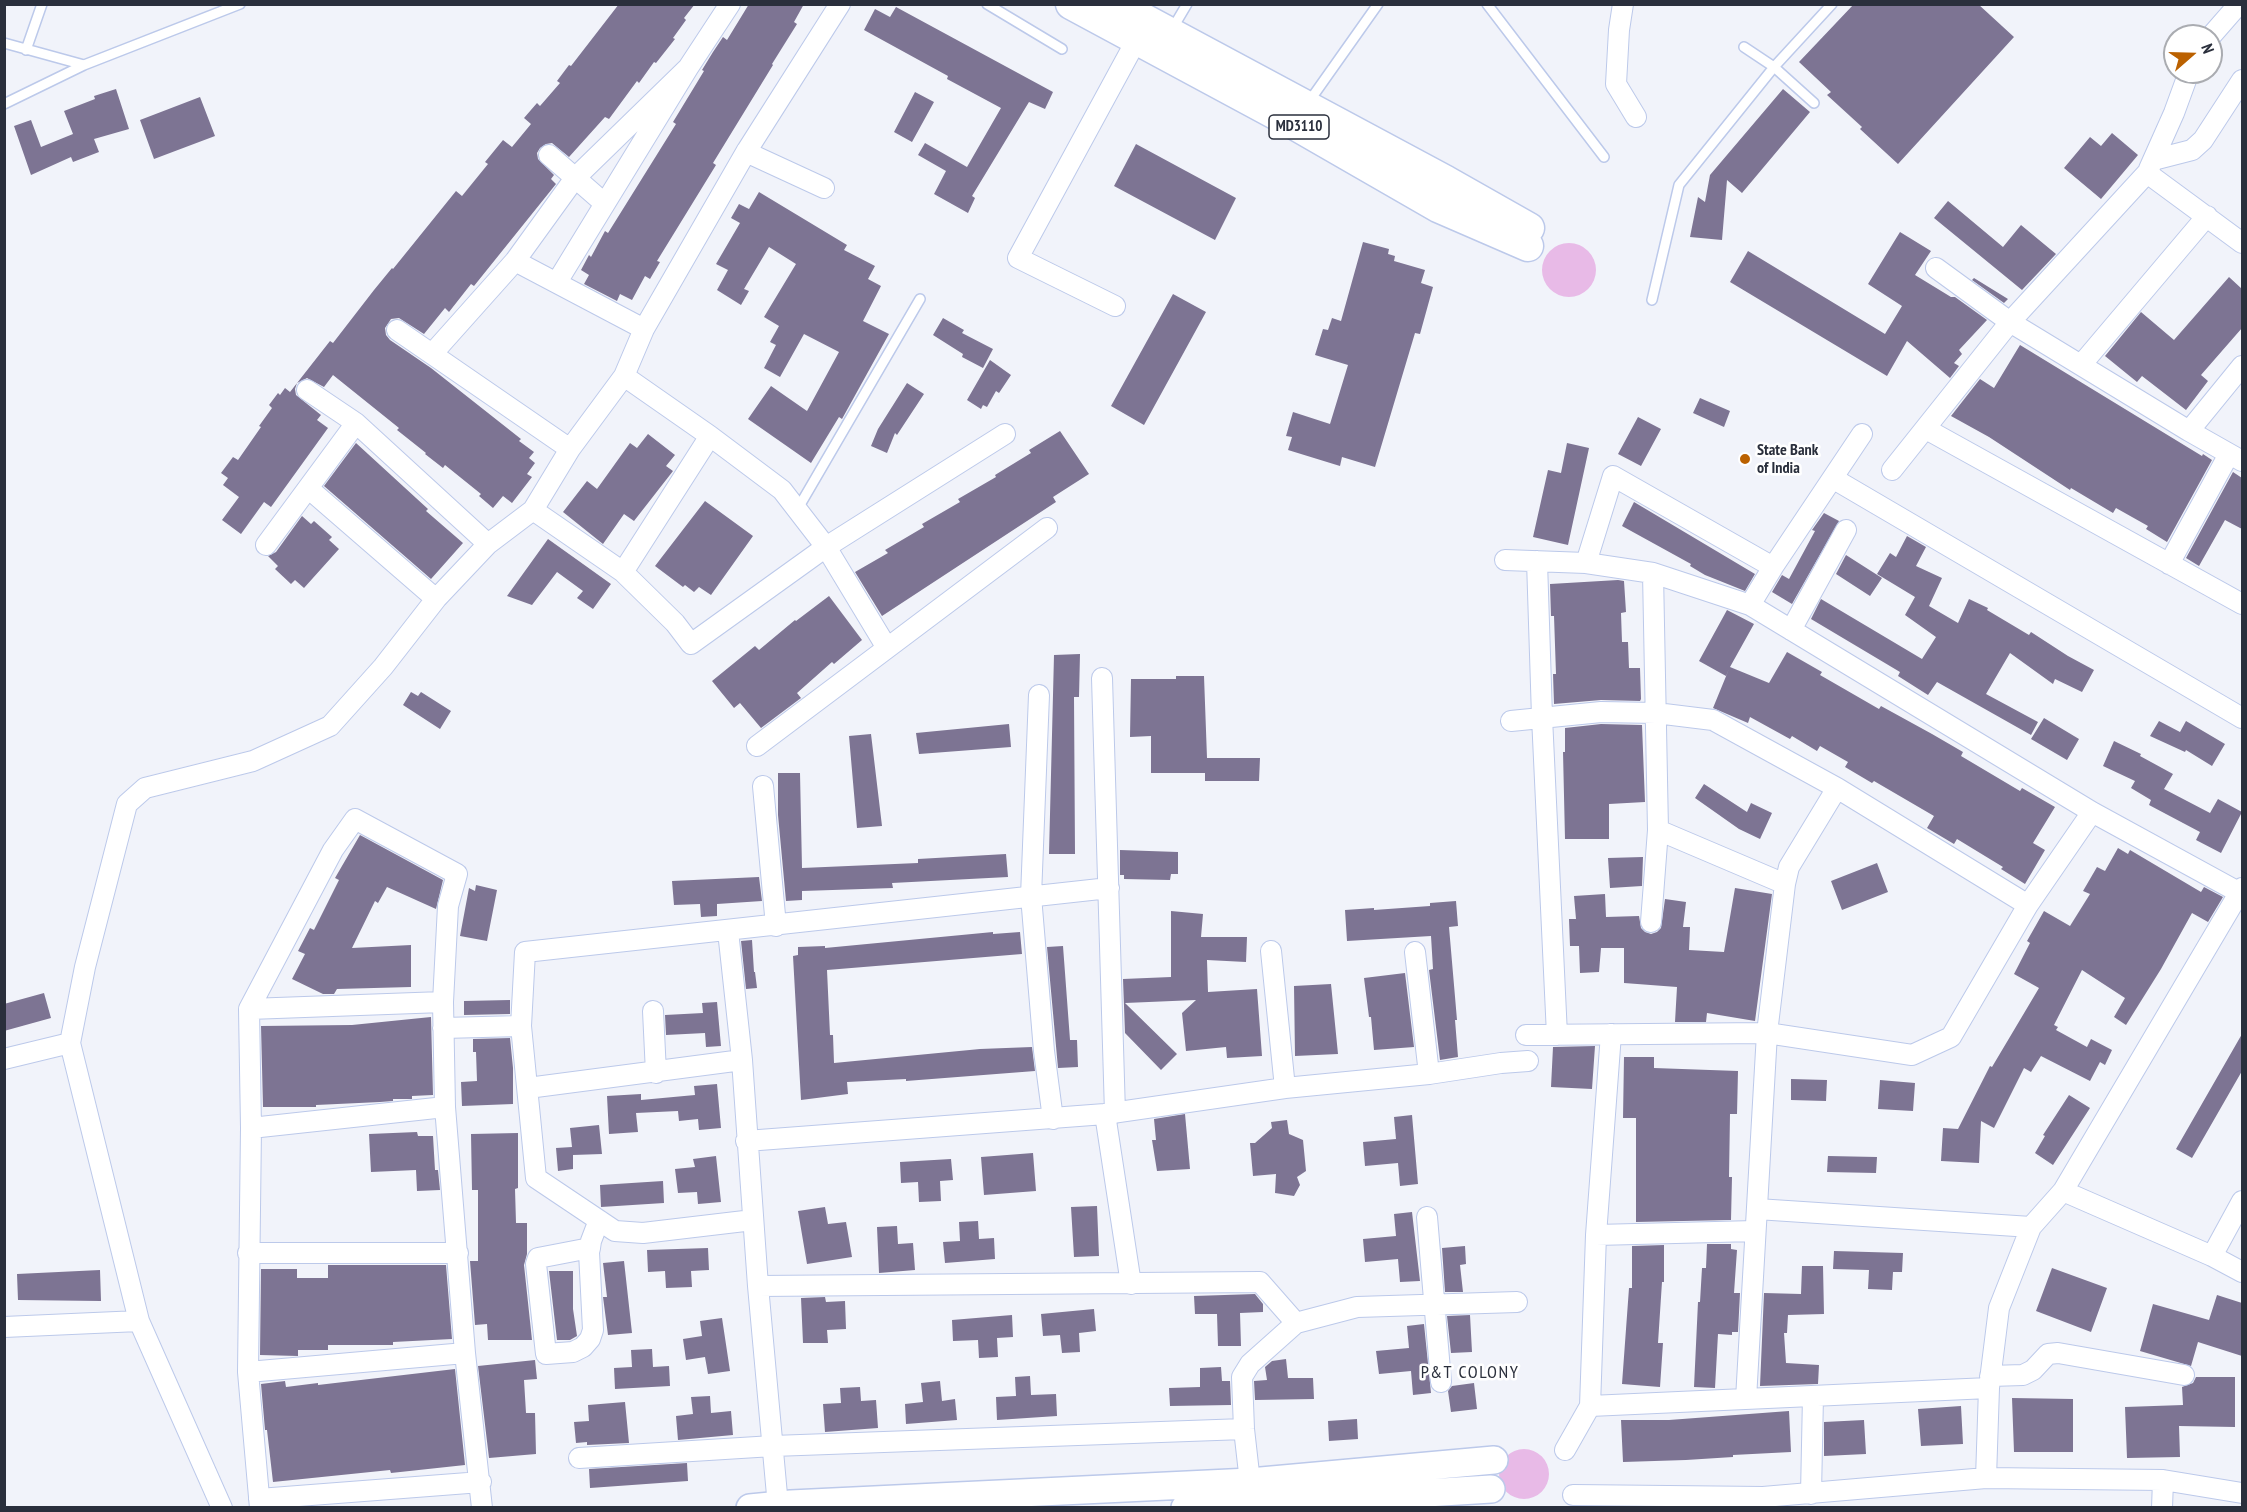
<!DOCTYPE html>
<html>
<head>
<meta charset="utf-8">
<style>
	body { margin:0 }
	#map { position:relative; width:2247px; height:1512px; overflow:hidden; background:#f1f3fa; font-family:"PT Sans Narrow",sans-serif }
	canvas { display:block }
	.frame { position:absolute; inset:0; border:6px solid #2a2f3c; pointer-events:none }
	.north { position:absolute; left:2163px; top:24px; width:60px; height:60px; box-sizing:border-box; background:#fff; border:2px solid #aaacb1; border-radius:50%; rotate:70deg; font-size:16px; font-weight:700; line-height:24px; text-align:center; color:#2a2f3c }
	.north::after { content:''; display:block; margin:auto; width:21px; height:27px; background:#bb6100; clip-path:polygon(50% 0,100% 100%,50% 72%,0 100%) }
</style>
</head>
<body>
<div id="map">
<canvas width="2247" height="1512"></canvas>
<div class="frame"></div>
<div class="north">N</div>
</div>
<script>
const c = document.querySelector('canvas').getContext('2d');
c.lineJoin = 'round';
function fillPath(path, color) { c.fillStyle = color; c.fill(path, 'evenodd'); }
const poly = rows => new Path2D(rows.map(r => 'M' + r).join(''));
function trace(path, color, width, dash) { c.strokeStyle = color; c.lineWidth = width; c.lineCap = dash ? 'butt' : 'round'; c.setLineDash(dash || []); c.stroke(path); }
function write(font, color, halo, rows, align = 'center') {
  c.font = font + ' "PT Sans Narrow",sans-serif'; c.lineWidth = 5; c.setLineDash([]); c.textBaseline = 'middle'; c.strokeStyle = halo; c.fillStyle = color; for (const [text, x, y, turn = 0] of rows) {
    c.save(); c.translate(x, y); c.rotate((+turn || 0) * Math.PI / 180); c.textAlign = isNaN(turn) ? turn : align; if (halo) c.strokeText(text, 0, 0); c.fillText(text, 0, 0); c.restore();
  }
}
const green = poly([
	'1542 270a27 27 0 1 1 54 0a27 27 0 1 1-54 0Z',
	'1499 1474a25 25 0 1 1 50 0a25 25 0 1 1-50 0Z'
]);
const building = poly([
	[619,4,695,4,684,18,686,20,673,38,675,39,656,63,654,62,639,83,637,81,609,119,605,117,569,157,552,143,546,144,540,148,537,153,538,159,554,175,551,179,556,184,474,286,471,284,449,312,445,308,424,334,399,318,391,319,385,328,386,335,390,340,431,368,521,439,519,441,534,452,529,458,535,463,527,474,532,477,512,503,503,496,493,508,479,496,481,494,445,465,443,468,425,454,426,453,397,430,399,428,333,375,324,387,307,378,297,383,295,389,296,395,321,415,317,420,328,428,271,507,264,502,241,534,222,520,239,497,223,485,228,478,221,473,233,457,238,460,261,427,259,426,272,408,269,405,278,393,280,395,285,388,290,392,330,341,333,343,374,290,392,268,393,269,456,191,462,196,488,164,485,162,503,140,512,147,531,124,524,118,537,103,540,106,560,83,557,81,569,65,571,66],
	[749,4,804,4,794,22,797,24,772,64,773,65,713,163,716,165,657,261,660,262,650,279,645,276,632,300,620,294,617,301,584,284,589,275,581,270,589,255,591,257,605,231,608,233,676,124,673,122,704,71,702,70,713,52,723,37,727,40],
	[1854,4,1978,4,2014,37,1898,164,1860,129,1862,127,1827,95,1831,92,1799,62],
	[896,7,1053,92,1045,109,1029,102,972,196,975,198,968,213,934,194,946,171,918,155,925,143,967,167,1001,108,947,79,948,76,864,30,875,9,890,17],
	[116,89,129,129,94,139,99,152,73,162,71,157,31,175,14,126,31,120,41,147,73,134,64,111,95,99,94,96],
	[1783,89,1810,112,1742,193,1727,180,1722,240,1690,237,1698,197,1705,202,1710,175],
	[915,92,934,102,912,142,894,132],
	[200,97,215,136,154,159,140,120],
	[2112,133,2138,155,2101,199,2064,168,2090,137,2101,146],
	[1136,144,1236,198,1215,240,1114,186],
	[759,192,847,245,844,250,875,266,868,279,881,286,863,321,889,334,842,419,839,417,811,463,748,419,771,386,807,411,839,352,804,334,780,377,764,368,776,345,770,342,779,326,764,317,796,264,769,247,744,289,749,291,741,305,717,290,728,270,716,264,740,223,731,218,739,204,749,209],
	[1948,201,2003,247,2021,225,2056,254,2022,290,1934,218],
	[1900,232,1931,251,1915,275,1951,297,1955,297,1987,320,1959,350,1962,354,1954,363,1959,366,1950,378,1907,341,1887,376,1730,282,1748,251,1885,334,1902,306,1868,284],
	[1363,242,1389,249,1388,254,1395,256,1394,261,1425,270,1421,283,1433,287,1420,334,1415,333,1375,467,1342,457,1340,466,1288,450,1292,437,1286,436,1293,412,1330,424,1348,365,1315,355,1323,329,1328,330,1332,318,1341,321],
	[2229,277,2242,289,2242,328,2201,375,2208,381,2186,410,2142,376,2137,382,2105,356,2141,312,2174,340],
	[1974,278,2008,299,2004,303,1972,280],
	[1173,294,1206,312,1144,425,1111,406],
	[943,318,964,330,962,333,993,349,983,368,962,357,963,354,933,335],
	[2020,345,2202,456,2203,454,2212,460,2167,542,2146,529,2148,526,2116,508,2113,513,2071,488,2070,490,1989,437,1951,416,1980,379,1994,388],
	[990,360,1011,375,999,393,996,391,987,407,983,405,981,409,967,400],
	[907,383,924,394,897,435,895,433,887,453,871,446,878,429],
	[1700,398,1730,411,1724,427,1693,413],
	[1638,417,1661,429,1641,466,1618,454],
	[1060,431,1089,474,1053,497,1056,502,882,616,855,572,888,553,885,550,924,527,922,524,960,502,958,499,996,477,995,475,1031,453,1029,450],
	[648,434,675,455,666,466,673,471,634,521,624,514,603,544,563,512,587,481,597,489,630,443,637,448],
	[356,443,428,509,426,511,463,543,431,579,324,486],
	[1567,443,1589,448,1568,545,1533,537,1548,470,1561,473],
	[2233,472,2242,478,2242,529,2225,520,2199,566,2186,558],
	[705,501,753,536,711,595,699,587,694,592,685,585,683,587,655,566],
	[1634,502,1755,574,1745,591,1705,575,1690,566,1691,564,1622,526],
	[1824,513,1839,521,1792,604,1772,592,1782,575,1789,579,1815,531,1812,530],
	[302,516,311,524,314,521,332,537,329,540,339,549,304,588,295,580,291,584,275,569,278,566,268,556,276,552],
	[1907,536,1926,547,1916,566,1942,578,1929,606,1958,623,1969,599,1988,608,1987,610,2029,635,2031,632,2068,656,2094,670,2082,692,2055,679,2053,684,2010,653,1986,694,2038,722,2031,735,1937,682,1928,695,1898,676,1900,672,1811,619,1821,599,1922,659,1936,637,1905,615,1915,597,1877,574,1890,553,1896,557],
	[548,539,611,584,593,609,577,598,583,591,557,572,532,605,507,596],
	[1846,555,1882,578,1870,596,1836,574],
	[1618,580,1624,581,1626,612,1621,613,1622,642,1628,642,1629,668,1640,668,1641,699,1640,701,1601,700,1554,704,1553,674,1556,674,1554,616,1551,616,1550,584],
	[829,596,862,640,834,664,832,662,797,693,801,698,761,728,740,703,734,708,712,681,755,646,759,650,795,620,796,621],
	[1727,610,1754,624,1730,667,1769,683,1787,652,1822,672,1820,675,1879,709,1881,706,1932,734,1963,752,1961,756,2020,791,2022,788,2055,807,2033,843,2045,850,2025,884,2001,869,2003,867,1957,839,1954,844,1927,828,1934,816,1874,781,1872,783,1845,767,1848,762,1820,746,1817,751,1792,736,1790,739,1750,717,1748,723,1713,708,1729,669,1726,676,1699,661],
	[1080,654,1079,697,1074,697,1075,854,1049,854,1054,655],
	[1176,676,1204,676,1207,758,1260,758,1259,781,1205,781,1205,773,1151,773,1151,736,1130,737,1131,679,1176,679],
	[411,692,418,696,421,692,451,711,440,729,403,705],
	[2044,718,2079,739,2067,760,2031,739],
	[2159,721,2180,732,2186,721,2225,744,2212,766,2186,750,2185,752,2150,736],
	[1009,724,1011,747,919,754,916,733],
	[1601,724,1642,725,1645,802,1609,804,1609,839,1565,839,1563,752,1565,752,1565,728],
	[871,734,882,826,857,828,849,736],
	[2114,741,2141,754,2140,756,2173,774,2164,789,2210,813,2218,799,2242,812,2221,853,2196,840,2200,832,2149,805,2151,800,2131,788,2135,781,2103,766],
	[778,773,800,773,802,868,918,863,918,859,1006,854,1008,877,892,883,893,888,802,891,802,900,786,901,778,815],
	[1704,784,1747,812,1751,803,1772,813,1760,839,1739,829,1695,798],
	[360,835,443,880,436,909,387,887,378,903,375,901,352,948,411,945,411,987,337,989,334,994,323,994,292,979,305,954,298,951,310,928,314,930,339,880,335,878],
	[2118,848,2128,854,2130,850,2201,892,2204,887,2223,897,2208,922,2192,913,2161,969,2126,1025,2114,1017,2125,998,2082,970,2054,1025,2058,1027,2056,1030,2087,1047,2091,1039,2112,1050,2105,1065,2100,1062,2090,1081,2041,1056,2031,1072,2024,1068,1994,1128,1981,1121,1979,1163,1941,1161,1943,1128,1958,1129,1990,1066,1992,1067,2039,988,2014,974,2030,943,2027,941,2044,911,2070,926,2090,894,2083,891,2097,867,2105,871],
	[1120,850,1178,852,1178,874,1171,874,1170,880,1124,879,1124,875,1120,875],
	[1643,857,1642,886,1610,888,1608,858],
	[1877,863,1888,892,1842,910,1831,881],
	[759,877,762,901,717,904,717,916,701,917,700,904,674,905,672,881],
	[476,885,497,890,487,941,460,936,469,888,475,891],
	[1735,888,1772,894,1755,1021,1707,1013,1706,1022,1675,1022,1677,987,1624,983,1624,948,1601,948,1599,972,1580,973,1579,946,1570,946,1569,919,1576,919,1574,896,1605,894,1606,917,1639,916,1641,928,1645,932,1651,934,1657,932,1661,928,1665,899,1686,902,1683,927,1690,927,1689,950,1724,952],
	[1456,901,1458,926,1449,927,1457,1020,1455,1020,1458,1057,1440,1060,1429,970,1433,969,1431,936,1347,941,1345,910,1374,908,1374,910,1430,906,1430,903],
	[1171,911,1203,914,1201,937,1247,937,1246,962,1207,960,1208,992,1257,989,1262,1056,1227,1058,1226,1047,1186,1051,1182,1013,1196,1000,1125,1003,1177,1054,1161,1070,1125,1033,1123,979,1171,977],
	[993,932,993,934,1020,932,1022,954,827,970,830,1035,833,1035,834,1063,980,1049,1032,1047,1035,1071,906,1081,906,1079,847,1082,848,1094,801,1100,793,956,798,955,798,947,825,946,825,948],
	[752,940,754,972,755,972,757,988,746,989,741,941],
	[1063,946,1070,1040,1077,1040,1078,1067,1058,1068,1047,947],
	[1405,973,1414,1047,1374,1050,1371,1017,1369,1017,1364,978],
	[1331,984,1338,1054,1295,1056,1294,986],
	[44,993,51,1018,4,1031,4,1004],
	[510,1000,510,1014,464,1015,464,1001],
	[717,1002,721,1046,706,1047,705,1033,666,1035,665,1015,703,1013,702,1003],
	[431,1017,433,1095,412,1096,412,1099,393,1099,393,1101,380,1102,316,1105,316,1107,263,1107,261,1026,352,1025],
	[2242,1034,2242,1071,2192,1158,2176,1149],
	[510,1038,513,1068,513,1104,462,1106,461,1082,477,1081,476,1052,473,1052,473,1039],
	[1595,1046,1592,1089,1551,1087,1553,1047],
	[1624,1057,1654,1057,1654,1068,1738,1071,1737,1114,1730,1114,1729,1177,1732,1177,1731,1220,1636,1222,1636,1118,1623,1118],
	[1791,1079,1827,1080,1826,1101,1791,1100],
	[1880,1080,1915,1083,1913,1111,1878,1109],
	[717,1084,721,1128,699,1130,698,1119,679,1121,678,1111,636,1113,638,1132,609,1134,607,1096,641,1094,641,1100,695,1095,694,1086],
	[2069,1095,2090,1108,2053,1165,2035,1153,2045,1136,2043,1135],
	[1185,1114,1190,1169,1157,1171,1152,1140,1156,1140,1154,1119],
	[1412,1115,1418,1184,1400,1186,1398,1163,1365,1166,1363,1142,1396,1139,1394,1117],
	[1287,1120,1289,1134,1303,1140,1306,1171,1297,1177,1300,1185,1294,1196,1275,1193,1276,1174,1253,1176,1250,1143,1255,1143,1272,1128,1271,1122],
	[599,1125,602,1154,573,1155,573,1169,558,1171,556,1148,572,1147,570,1128],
	[417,1132,418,1136,433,1136,435,1170,438,1170,440,1190,417,1191,416,1170,371,1172,369,1134],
	[518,1133,518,1188,515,1189,516,1223,527,1223,527,1254,524,1265,532,1340,488,1340,487,1324,475,1325,470,1261,478,1261,478,1190,472,1190,471,1134],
	[1033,1153,1036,1191,984,1195,981,1157],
	[716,1156,721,1202,698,1204,697,1192,678,1193,675,1169,695,1167,693,1159],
	[1828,1156,1877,1157,1876,1173,1827,1172],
	[951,1159,953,1180,940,1181,941,1201,919,1202,918,1182,901,1183,900,1162],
	[663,1181,664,1203,601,1207,600,1185],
	[1097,1206,1099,1256,1074,1257,1071,1207],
	[825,1207,828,1224,846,1222,852,1257,807,1264,798,1211],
	[1412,1212,1420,1281,1400,1282,1398,1259,1365,1262,1363,1239,1396,1236,1394,1214],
	[978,1221,979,1239,994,1238,995,1259,945,1263,943,1242,960,1241,959,1222],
	[897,1226,898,1244,913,1243,915,1270,879,1273,877,1227],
	[1707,1244,1731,1244,1731,1249,1737,1250,1734,1293,1740,1293,1738,1332,1732,1332,1732,1335,1718,1334,1715,1388,1694,1387,1698,1302,1700,1302,1702,1268,1706,1268],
	[1664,1245,1664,1282,1662,1282,1658,1343,1663,1343,1660,1387,1622,1384,1629,1288,1632,1288,1632,1246],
	[1465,1246,1466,1264,1460,1265,1463,1292,1445,1292,1442,1248],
	[708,1248,709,1270,691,1271,692,1287,666,1288,665,1271,648,1272,647,1250],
	[1834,1251,1903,1253,1902,1272,1893,1272,1892,1290,1868,1289,1869,1270,1833,1269],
	[624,1261,632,1333,608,1335,603,1297,607,1297,603,1263],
	[328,1265,446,1265,452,1339,393,1342,393,1345,328,1345,328,1350,298,1350,298,1356,260,1355,261,1269,297,1269,297,1278,328,1278],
	[1802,1266,1823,1266,1824,1314,1788,1315,1787,1333,1784,1333,1786,1363,1819,1365,1818,1384,1760,1386,1764,1293,1801,1294],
	[2052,1268,2107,1288,2091,1332,2036,1311],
	[100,1270,101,1301,18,1300,17,1274],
	[549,1271,573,1271,573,1309,577,1336,570,1340,557,1340],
	[1255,1294,1263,1304,1263,1312,1240,1313,1241,1346,1218,1346,1217,1314,1195,1314,1194,1296],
	[2217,1295,2242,1303,2242,1356,2198,1342,2191,1366,2140,1351,2153,1304,2209,1320],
	[825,1297,826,1302,845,1301,846,1329,827,1330,828,1343,803,1343,801,1298],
	[1094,1309,1096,1331,1079,1333,1080,1352,1062,1353,1060,1335,1043,1336,1041,1314],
	[1012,1315,1013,1337,997,1338,998,1357,979,1358,978,1340,953,1341,952,1320],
	[1470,1315,1472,1352,1451,1353,1447,1316],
	[722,1318,730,1371,708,1374,705,1357,686,1360,683,1339,702,1336,700,1321],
	[1424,1324,1431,1393,1413,1395,1411,1371,1379,1374,1376,1351,1409,1348,1407,1326],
	[652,1349,653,1367,669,1366,670,1386,615,1389,614,1368,632,1367,631,1350],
	[1286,1359,1288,1378,1313,1378,1314,1399,1255,1400,1254,1381,1267,1380,1265,1367,1272,1361],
	[535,1360,537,1379,524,1380,526,1413,535,1413,536,1454,489,1458,478,1366],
	[1221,1367,1222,1381,1230,1381,1231,1405,1170,1406,1169,1388,1200,1387,1200,1368],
	[455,1369,465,1465,391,1473,390,1470,273,1482,267,1430,265,1430,261,1384,285,1381,286,1387,318,1383,318,1385],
	[1030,1376,1031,1395,1056,1394,1057,1416,997,1420,996,1397,1016,1396,1015,1377],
	[2196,1377,2235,1377,2235,1427,2179,1426,2180,1457,2127,1458,2125,1407,2183,1405,2182,1387,2193,1383],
	[940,1381,942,1401,955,1399,957,1420,906,1424,905,1404,923,1402,921,1383],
	[1474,1383,1477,1409,1451,1412,1448,1391,1452,1386],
	[860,1387,861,1401,876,1400,878,1428,825,1432,823,1404,841,1403,840,1388],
	[710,1396,711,1413,731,1411,733,1435,678,1440,676,1416,693,1414,691,1397],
	[2012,1398,2073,1399,2073,1452,2014,1452],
	[625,1402,629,1443,587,1445,587,1442,576,1443,574,1422,589,1421,588,1405],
	[1961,1406,1963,1444,1921,1446,1918,1409],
	[1789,1411,1791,1452,1733,1455,1733,1457,1686,1460,1623,1462,1621,1420,1669,1420],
	[1357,1419,1358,1439,1329,1441,1328,1421],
	[1864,1420,1866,1454,1824,1456,1824,1422],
	[687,1463,688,1481,590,1488,589,1469]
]);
const service = poly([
	[987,4,1062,49],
	[1487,4,1604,157],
	[1171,31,1187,4],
	[4,43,84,65],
	[1744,47,1774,67,1814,103],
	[26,50,42,4],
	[1308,103,1378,4],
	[4,104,84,65,240,4],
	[1652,300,1679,185,1774,67,1832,4],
	[797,510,920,299]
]);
const minor = poly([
	[1623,4,1619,30,1616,84,1636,117],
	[2211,36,2239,4],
	[746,152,824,188],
	[549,155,604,203],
	[2153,160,2192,150,2203,140,2242,80],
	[2149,169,2174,113,2189,72],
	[515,261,644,329],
	[1936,268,2010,322,2189,431,2242,461],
	[557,282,688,68,730,4],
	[1115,306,1018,258,1136,41,1137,29],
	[397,330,570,449],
	[432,354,515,261,575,178,688,68],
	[2081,365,2207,216],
	[624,376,710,436,782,490,826,547,887,648],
	[307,390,356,423,488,544],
	[1926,429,2242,604],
	[2189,431,2242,366],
	[1892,470,2010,322,2147,173,2242,243],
	[1834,479,2242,718],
	[308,488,436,599,488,544,533,510,570,449,624,376,644,329,746,152,840,4],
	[533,510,623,572,675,623,691,644,826,547,1005,434],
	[266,545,356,423],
	[1505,560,1586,563,1653,573,1750,605,2092,812,2242,894],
	[1537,561,1542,717,1557,1035],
	[1586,563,1613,476,1773,567],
	[2169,564,2229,454],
	[623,572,710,436],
	[1653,573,1658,830,1785,884],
	[1750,605,1773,567,1862,434],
	[1791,630,1846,530],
	[1102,678,1115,1113],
	[1039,695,1031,896,1044,1051,1053,1119],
	[1511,721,1601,712,1656,713,1713,720,1837,788,2028,905],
	[757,746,1047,528],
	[763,786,776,926],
	[1651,922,1658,830],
	[728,931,742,1060,758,1286,778,1506],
	[1271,951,1285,1088],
	[1415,952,1429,1074],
	[249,1009,443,1002],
	[653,1011,656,1073],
	[443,1028,521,1026],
	[1526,1035,1767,1033,1912,1055,1951,1037,2028,905,2092,812],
	[4,1059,70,1043],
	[528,1088,742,1060],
	[1105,1114,1131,1284],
	[251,1128,445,1107],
	[746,1141,1105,1114,1285,1088,1429,1074,1501,1063,1528,1061],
	[2063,1191,2212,1256,2242,1272],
	[1757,1209,2031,1227],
	[1427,1217,1441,1382],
	[753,1220,643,1233,615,1231,536,1178,521,1026,525,952,1109,888],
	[1596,1235,1755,1231],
	[590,1248,538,1258,536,1264,546,1354,573,1352,583,1347,590,1339,593,1330,589,1252,590,1248,591,1241,599,1220],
	[248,1253,458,1253],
	[2212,1256,2242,1201],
	[758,1286,1260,1282,1296,1323,1357,1307,1517,1302],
	[4,1327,139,1321],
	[248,1372,465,1353],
	[1990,1376,2023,1375,2033,1370,2048,1354,2058,1353,2184,1375],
	[1746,1399,1767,1033,1785,884,1789,867,1837,788],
	[1590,1406,1989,1388],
	[1565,1450,1590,1406,1596,1235,1611,1034],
	[579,1458,773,1446,1244,1429],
	[1986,1478,1989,1388,1999,1308,2031,1227,2063,1191,2242,888],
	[1250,1482,1244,1429,1242,1377,1250,1364,1296,1323],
	[1811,1494,1813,1396],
	[1573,1495,1763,1497,1986,1478,2163,1480,2242,1493],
	[259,1499,481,1482],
	[222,1508,139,1321,70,1043,85,967,127,804,145,788,253,761,330,726,383,667,436,599],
	[260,1508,248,1372,251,1128,249,1009,333,850,355,819,457,874,448,906,443,1002,445,1107,465,1353,482,1508],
	[2162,1508,2163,1480]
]);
const secondary = poly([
	[750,1508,791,1504,1250,1482,1494,1460],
	[1185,1508,1491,1489]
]);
const primary = poly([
	[1071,4,1292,123,1438,207,1528,246],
	[1116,4,1446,181,1529,228]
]);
const markers = [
	[1745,459,6,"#bb6100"]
];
const shields = [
	[1299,127,60]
];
const shieldNames = [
	["MD3110",1299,127]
];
const poiNames = [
	["State Bank",1757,450],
	["of India",1757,468]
];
const neighbourhoodNames = [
	["P&T COLONY",1470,1373]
];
fillPath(green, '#e8bae7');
fillPath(building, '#7d7493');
trace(service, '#bcc9ea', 12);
trace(minor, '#bcc9ea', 22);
trace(secondary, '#bcc9ea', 30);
trace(primary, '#bcc9ea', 33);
trace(service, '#fff', 9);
trace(minor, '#fff', 20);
trace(secondary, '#fff', 27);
trace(primary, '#fff', 30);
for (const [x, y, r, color] of markers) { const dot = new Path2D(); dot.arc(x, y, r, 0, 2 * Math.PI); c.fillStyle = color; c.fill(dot); trace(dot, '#fff', 2); }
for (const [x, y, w] of shields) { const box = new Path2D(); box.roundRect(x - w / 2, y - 12, w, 24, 4.5); c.fillStyle = '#fff'; c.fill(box); trace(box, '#2a2f3c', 1.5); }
write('bold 15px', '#2a2f3c', null, shieldNames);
write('bold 16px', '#2a2f3c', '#fff', poiNames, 'left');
c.letterSpacing = '1.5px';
write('18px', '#2a2f3c', '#fff', neighbourhoodNames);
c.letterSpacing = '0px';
</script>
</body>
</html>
